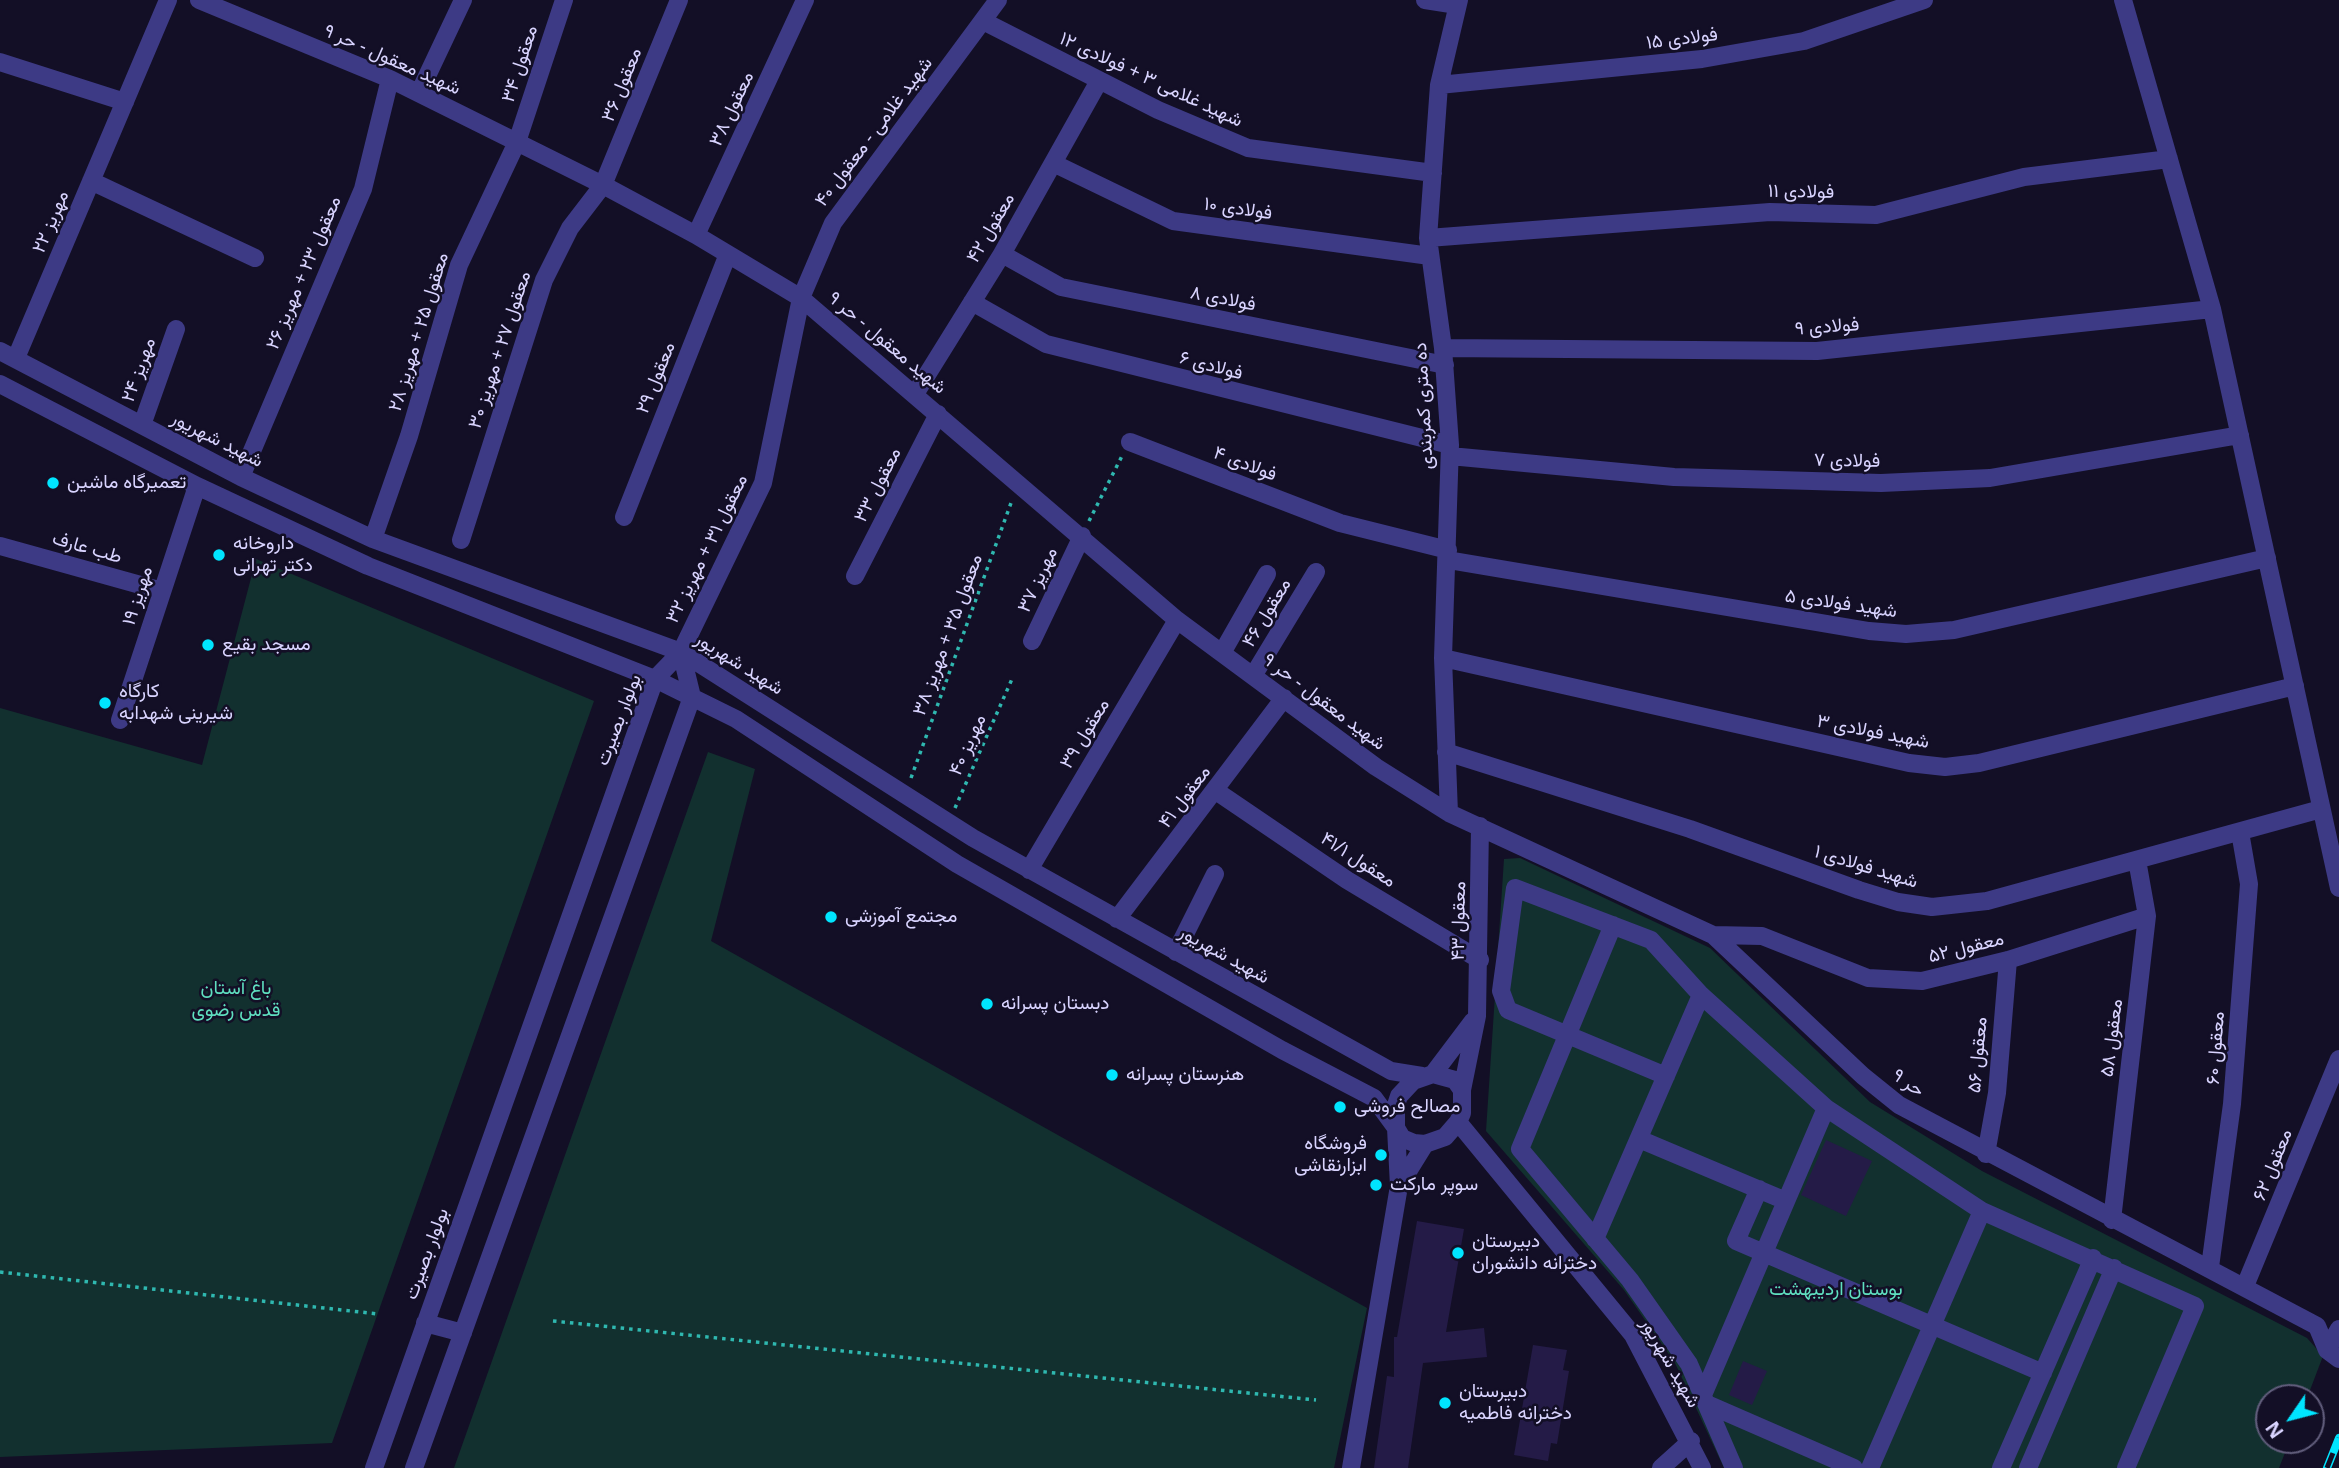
<!DOCTYPE html>
<html>
<head>
<meta charset="utf-8">
<style>
	body { margin:0 }
	#map { position:relative; width:2339px; height:1468px; overflow:hidden; background:#130f26; font-family:"Noto Sans",sans-serif }
	canvas { display:block }
	.north { position:absolute; left:2255px; top:1384px; width:70px; height:70px; box-sizing:border-box; background:#130f26; border:2px solid #625e7d; border-radius:50%; rotate:235deg; font-size:19px; font-weight:700; line-height:28px; text-align:center; color:#d9d4ff }
	.north::after { content:''; display:block; margin:auto; width:24px; height:32px; background:#00e5ff; clip-path:polygon(50% 0,100% 100%,50% 72%,0 100%) }
</style>
</head>
<body>
<div id="map">
<canvas width="2339" height="1468"></canvas>
<div class="north">N</div>
</div>
<script>
const c = document.querySelector('canvas').getContext('2d');
c.lineJoin = 'round';
function fillPath(path, color) { c.fillStyle = color; c.fill(path, 'evenodd'); }
const poly = rows => new Path2D(rows.map(r => 'M' + r).join(''));
function trace(path, color, width, dash) { c.strokeStyle = color; c.lineWidth = width; c.lineCap = dash ? 'butt' : 'round'; c.setLineDash(dash || []); c.stroke(path); }
function write(font, color, halo, rows, align = 'center') {
  c.font = font + ' "Noto Sans",Vazirmatn,sans-serif'; c.lineWidth = 5; c.setLineDash([]); c.textBaseline = 'middle'; c.strokeStyle = halo; c.fillStyle = color; for (const [text, x, y, turn = 0] of rows) {
    c.save(); c.translate(x, y); c.rotate((+turn || 0) * Math.PI / 180); c.textAlign = isNaN(turn) ? turn : align; if (halo) c.strokeText(text, 0, 0); c.fillText(text, 0, 0); c.restore();
  }
}
const green = poly([
	[256,559,594,701,332,1443,0,1457,0,708,202,765],
	[708,752,755,769,711,941,1367,1308,1334,1468,454,1468],
	[1520,858,1710,948,1870,1102,1982,1171,2307,1338,2323,1356,2307,1398,2269,1398,2269,1440,2290,1440,2279,1468,1724,1468,1675,1363,1624,1290,1486,1131,1504,859]
]);
const building = poly([
	[1826,1140,1872,1161,1846,1216,1801,1195],
	[1417,1221,1464,1229,1446,1332,1484,1328,1487,1357,1423,1363,1408,1468,1374,1468,1387,1376,1394,1377,1394,1337,1397,1337],
	[1533,1345,1567,1350,1563,1370,1569,1371,1557,1444,1551,1443,1548,1461,1514,1455],
	[1743,1361,1767,1371,1752,1405,1729,1395]
]);
const path = poly([
	[1089,521,1122,456],
	[911,778,1011,503],
	[955,808,1012,679],
	[0,1272,378,1314],
	[553,1321,1316,1400]
]);
const minor = poly([
	[199,0,390,79,603,185,696,235,801,298,1177,620,1376,767,1449,813,1713,935,1863,1076,1899,1105,2317,1326,2327,1350,2339,1359],
	[1425,0,1457,5],
	[2123,0,2212,309,2339,888],
	[983,21,1158,110,1248,148,1433,173],
	[0,62,125,102],
	[1439,85,1702,59,1804,41,1924,0],
	[419,93,463,0],
	[1053,163,1173,221,1430,256],
	[91,181,255,258],
	[696,235,805,0],
	[1428,238,1770,212,1876,215,2024,177,2169,159],
	[1002,254,1061,287,1445,365],
	[972,302,1046,344,1450,445],
	[1443,348,1817,351,2212,309],
	[0,351,241,477,373,539,681,652,973,838,1391,1071,1422,1076],
	[16,358,168,0],
	[0,384,197,486,368,566,655,679,736,719,957,864,1282,1050,1374,1098,1396,1128,1399,1186,1351,1468],
	[915,394,1002,254,1099,81],
	[142,425,176,329],
	[1130,442,1340,523,1448,550],
	[1450,456,1674,477,1881,483,1990,478,2240,435],
	[241,477,363,189,390,79],
	[624,517,728,254],
	[373,539,409,436,459,265,517,142,564,0],
	[461,540,544,280,570,228,603,185,679,0],
	[0,546,162,591],
	[1448,560,1869,631,1906,634,1954,630,2267,558],
	[855,576,938,414],
	[1032,641,1082,536],
	[1222,653,1267,574],
	[1443,658,1909,763,1945,767,1979,763,2295,686],
	[1253,676,1316,572],
	[120,720,197,486],
	[1446,752,1690,829,1859,890,1898,902,1932,907,1987,901,2321,809],
	[1216,791,1347,880,1480,960],
	[1449,813,1443,658,1450,445,1443,348,1428,238,1439,85,1459,0],
	[1029,870,1177,620],
	[1117,919,1284,698],
	[1613,925,1520,1149,1630,1280,1689,1364,1734,1468],
	[1713,935,1762,936,1868,978,1922,981,2008,960,2147,916],
	[1176,952,1215,874],
	[1433,1074,1455,1080,1462,1090,1462,1113,1458,1122,1445,1137,1425,1144,1414,1143,1402,1138,1396,1128,1396,1105,1399,1096,1413,1081,1433,1074],
	[1433,1074,1473,1021],
	[1666,1076,1508,1010,1501,991,1515,888,1651,940,1701,995,1826,1108,1982,1211,2195,1306,2126,1468],
	[1462,1090,1477,1016,1480,826],
	[1458,1122,1633,1335,1702,1468],
	[1639,1139,1786,1201],
	[1986,1154,1997,1093,2008,960],
	[1399,1186,1425,1144],
	[1759,1189,1736,1241,2043,1373],
	[2112,1220,2147,916,2137,860],
	[1595,1239,1701,995],
	[2210,1267,2232,1104,2249,884,2240,832],
	[2245,1286,2339,1059],
	[425,1323,463,1333],
	[2327,1350,2339,1329],
	[1703,1395,1826,1108],
	[1707,1404,1854,1468],
	[374,1468,655,679,681,652,763,483,801,298,833,223,998,0],
	[414,1468,692,697,681,652],
	[1661,1468,1691,1441],
	[1870,1468,1982,1211],
	[2001,1468,2093,1258],
	[2028,1468,2114,1268]
]);
const rail = poly([
	[2327,1468,2339,1438]
]);
const markers = [
	[53,483,7,"#00e5ff"],
	[219,555,7,"#00e5ff"],
	[208,645,7,"#00e5ff"],
	[105,703,7,"#00e5ff"],
	[831,917,7,"#00e5ff"],
	[987,1004,7,"#00e5ff"],
	[1112,1075,7,"#00e5ff"],
	[1340,1107,7,"#00e5ff"],
	[1381,1155,7,"#00e5ff"],
	[1376,1185,7,"#00e5ff"],
	[1458,1253,7,"#00e5ff"],
	[1445,1403,7,"#00e5ff"]
];
const streetNames = [
	["فولادی ۱۵",1682,39,-7],
	["شهید معقول - حر ۹",392,60,24],
	["معقول ۳۴",520,64,-72],
	["شهید غلامی ۳ + فولادی ۱۲",1151,80,25],
	["معقول ۳۶",622,85,-68],
	["معقول ۳۸",732,109,-65],
	["شهید غلامی - معقول ۴۰",874,132,-53],
	["فولادی ۱۱",1801,192,1],
	["فولادی ۱۰",1238,209,8],
	["مهریز ۲۲",51,222,-67],
	["معقول ۴۲",991,228,-60],
	["معقول ۲۳ + مهریز ۲۶",304,273,-67],
	["فولادی ۸",1223,299,11],
	["فولادی ۹",1827,327,-4],
	["معقول ۲۵ + مهریز ۲۸",419,332,-73],
	["شهید معقول - حر ۹",887,343,40],
	["معقول ۲۷ + مهریز ۳۰",500,350,-72],
	["فولادی ۶",1211,366,15],
	["مهریز ۲۴",139,370,-70],
	["معقول ۲۹",656,378,-68],
	["ده متری کمربندی",1424,406,-93],
	["شهید شهریور",217,440,27],
	["فولادی ۷",1847,461,1],
	["فولادی ۴",1245,464,21],
	["معقول ۳۳",878,485,-63],
	["طب عارف",87,548,16],
	["معقول ۳۱ + مهریز ۳۲",707,549,-64],
	["مهریز ۳۷",1038,580,-65],
	["مهریز ۱۹",138,596,-72],
	["شهید فولادی ۵",1841,604,8],
	["معقول ۴۶",1267,613,-59],
	["معقول ۳۵ + مهریز ۳۸",948,635,-70],
	["شهید شهریور",739,664,32],
	["شهید معقول - حر ۹",1324,702,37],
	["بولوار بصیرت",619,720,-69],
	["شهید فولادی ۳",1873,732,11],
	["معقول ۳۹",1085,734,-59],
	["مهریز ۴۰",968,745,-66],
	["معقول ۴۱",1185,797,-53],
	["معقول ۴۱/۱",1358,860,33],
	["شهید فولادی ۱",1866,867,17],
	["معقول ۴۳",1459,921,-89],
	["معقول ۵۲",1966,948,-14],
	["شهید شهریور",1224,955,29],
	["معقول ۵۸",2112,1038,-83],
	["معقول ۶۰",2216,1048,-86],
	["معقول ۵۶",1978,1055,-85],
	["حر ۹",1908,1083,35],
	["معقول ۶۲",2273,1165,-68],
	["بولوار بصیرت",427,1254,-70],
	["شهید شهریور",1670,1363,60]
];
const poiNames = [
	["تعمیرگاه ماشین",67,483],
	["داروخانه",233,544],
	["دکتر تهرانی",233,566],
	["مسجد بقیع",222,645],
	["کارگاه",119,692],
	["شیرینی شهدابه",119,714],
	["مجتمع آموزشی",845,917],
	["دبستان پسرانه",1001,1004],
	["هنرستان پسرانه",1126,1075],
	["مصالح فروشی",1354,1107],
	["فروشگاه",1367,1144,"right"],
	["ابزارنقاشی",1367,1166,"right"],
	["سوپر مارکت",1390,1185],
	["دبیرستان",1472,1242],
	["دخترانه دانشوران",1472,1264],
	["دبیرستان",1459,1392],
	["دخترانه فاطمیه",1459,1414]
];
const parkNames = [
	["باغ آستان",236,989],
	["قدس رضوی",236,1011],
	["بوستان اردیبهشت",1836,1290]
];
fillPath(green, '#12302f');
fillPath(building, '#241b47');
trace(path, '#2fb8b0', 3.5, [3.5, 5]);
trace(minor, '#3d3a85', 18);
trace(rail, '#00e5ff', 8);
trace(rail, '#130f26', 5, [16]);
for (const [x, y, r, color] of markers) { const dot = new Path2D(); dot.arc(x, y, r, 0, 2 * Math.PI); c.fillStyle = color; c.fill(dot); trace(dot, '#130f26', 2.5); }
write('19px', '#d9d4ff', '#130f26', streetNames);
write('19px', '#d9d4ff', '#130f26', poiNames, 'left');
write('19px', '#5fe0c0', '#130f26', parkNames);
</script>
</body>
</html>
